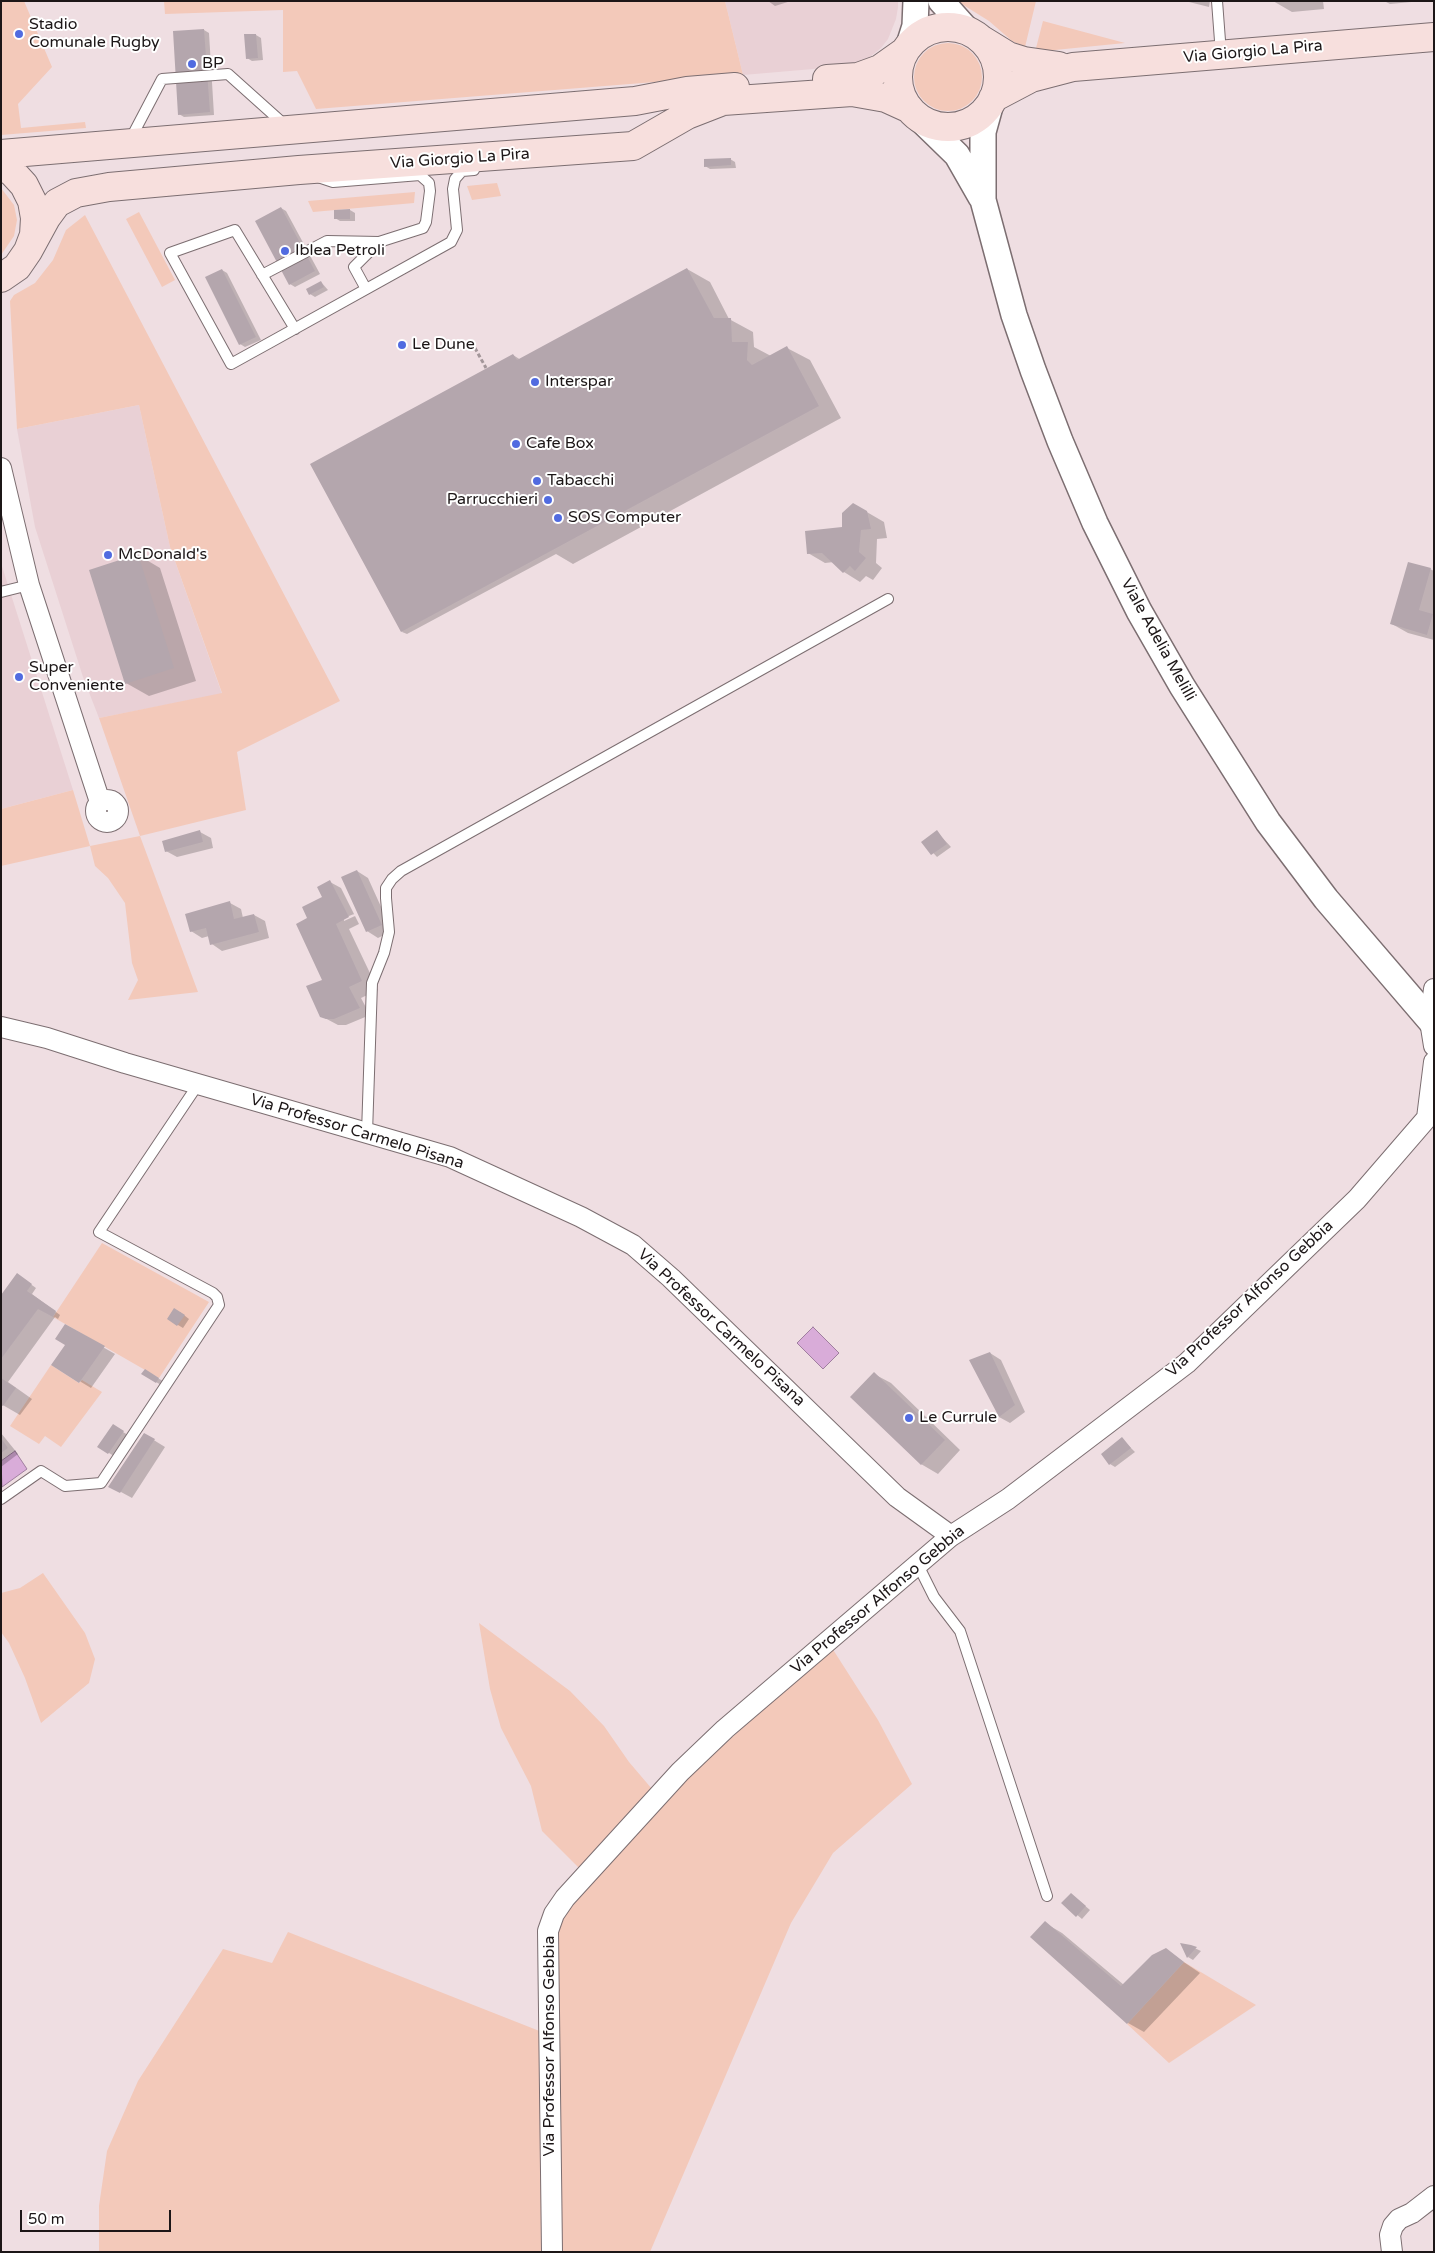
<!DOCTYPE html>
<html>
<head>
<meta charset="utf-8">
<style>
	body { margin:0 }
	#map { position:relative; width:1435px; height:2253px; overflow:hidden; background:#efdee2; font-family:"Varela Round",sans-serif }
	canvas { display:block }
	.frame { position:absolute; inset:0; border:2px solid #1c1617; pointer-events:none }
	.scale { position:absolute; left:20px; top:2210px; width:151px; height:22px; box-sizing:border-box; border:2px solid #1c1617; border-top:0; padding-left:6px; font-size:15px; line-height:18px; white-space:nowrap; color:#1c1617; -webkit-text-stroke:4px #fff; paint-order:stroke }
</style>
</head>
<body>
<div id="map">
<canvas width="1435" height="2253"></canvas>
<div class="frame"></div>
<div class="scale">50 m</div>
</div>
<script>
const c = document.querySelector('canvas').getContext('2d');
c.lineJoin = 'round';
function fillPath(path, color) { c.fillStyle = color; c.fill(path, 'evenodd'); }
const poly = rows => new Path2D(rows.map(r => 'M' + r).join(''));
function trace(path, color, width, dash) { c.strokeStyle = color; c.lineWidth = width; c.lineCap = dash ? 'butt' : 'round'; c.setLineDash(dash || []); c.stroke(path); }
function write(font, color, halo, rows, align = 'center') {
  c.font = font + ' "Varela Round",sans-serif'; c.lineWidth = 4; c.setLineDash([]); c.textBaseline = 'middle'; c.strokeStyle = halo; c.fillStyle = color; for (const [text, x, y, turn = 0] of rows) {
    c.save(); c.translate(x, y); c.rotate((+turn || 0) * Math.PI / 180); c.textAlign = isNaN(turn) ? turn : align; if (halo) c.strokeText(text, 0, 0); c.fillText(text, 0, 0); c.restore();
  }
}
const built = poly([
	[725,1,898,1,898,7,896,19,888,39,881,48,860,65,743,75],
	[139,405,170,547,222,694,99,718,83,677,35,527,17,429],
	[1,563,73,790,1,809]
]);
const green = poly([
	[1,1,24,1,52,67,18,104,21,128,85,122,86,128,1,135],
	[164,1,725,1,743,75,316,109,297,71,283,72,283,10,165,14],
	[957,1,1036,1,1025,47,1012,41,989,21],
	[1043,21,1125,43,1035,52],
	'914 77a34 34 0 1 1 68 0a34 34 0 1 1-68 0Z',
	[497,183,501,196,472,200,467,186],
	[1,188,14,205,17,220,14,236,1,255],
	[415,192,414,203,313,212,308,201],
	[139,212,175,280,162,287,126,219],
	[85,215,340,701,237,752,246,810,140,836,198,992,128,1000,138,980,132,963,125,903,108,878,95,866,90,846,1,866,1,809,73,790,90,846,140,836,99,718,222,693,170,547,139,405,17,429,10,301,14,295,35,283,53,260,66,230],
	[102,1243,209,1302,159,1378,53,1317],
	[51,1365,79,1383,82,1380,102,1392,61,1447,45,1436,39,1444,10,1426],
	[43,1573,85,1633,95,1659,89,1683,41,1723,25,1678,9,1643,1,1632,1,1593,20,1588],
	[479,1623,570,1691,604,1726,629,1762,652,1789,580,1869,542,1831,531,1786,501,1728,490,1689],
	[832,1648,878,1720,912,1784,833,1853,791,1923,650,2252,562,2252,555,1940,563,1912,635,1831,700,1766],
	[288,1932,542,2032,545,2252,99,2252,99,2206,107,2151,138,2081,223,1949,272,1963],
	[1184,1962,1256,2005,1169,2063,1127,2024]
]);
const water = poly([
	[813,1327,839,1353,823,1369,797,1343,813,1327],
	[15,1451,27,1469,2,1487,1,1461,15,1451]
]);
const shadow = poly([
	[768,1,791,1,775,6],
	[1185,1,1210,1,1209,7],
	[1273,1,1323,1,1324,9,1292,12],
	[1384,1,1422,1,1390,4],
	[204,30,209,33,214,115,184,117,179,114],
	[256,35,261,38,263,60,252,61,247,58],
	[730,159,735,162,736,168,710,169,705,166],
	[281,208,286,211,320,274,295,287,290,284],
	[350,210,355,213,355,221,340,221,335,218,335,211],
	[687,269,710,282,729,319,753,332,754,347,771,356,787,348,810,360,841,418,573,564,556,554,407,634,402,632,513,355,521,360],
	[222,270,227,273,261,340,245,347,240,344],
	[321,282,328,290,315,297,310,294],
	[853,504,884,522,887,538,877,539,876,563,882,568,873,580,866,576,860,582,844,572,834,562,825,563,808,553,843,528],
	[138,555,160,568,196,681,149,696,126,683],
	[1430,569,1434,571,1434,640,1408,633,1392,624],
	[200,832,211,838,213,848,177,857,166,851],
	[937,832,951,847,937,857,923,842],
	[357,871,368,878,392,931,378,938,367,931],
	[330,882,341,888,359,924,349,929,378,990,361,998,370,1015,346,1025,338,1025,321,1016,324,983,309,919,324,898],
	[354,914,355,916,344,921,344,918],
	[230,903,241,909,243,918,254,915,265,921,269,938,222,951,212,944,209,936,202,938,191,931],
	[22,1278,36,1288,32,1294,60,1315,58,1319,55,1317,8,1382,32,1399,20,1415,1,1404,1,1297],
	[180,1312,189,1319,183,1328,168,1319],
	[66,1326,115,1354,91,1388,53,1365,67,1345],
	[990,1353,1001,1360,1025,1412,1010,1423,999,1417],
	[145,1371,163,1381,161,1385,156,1382],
	[874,1374,891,1383,960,1450,938,1474,921,1464],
	[113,1426,128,1435,114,1456,99,1447],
	[1,1433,18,1454,1,1467],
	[144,1434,165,1447,132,1498,110,1486],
	[1122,1439,1135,1452,1115,1467,1110,1464],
	[1071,1894,1090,1910,1082,1919,1063,1903],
	[1045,1923,1062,1933,1124,1985,1166,1950,1200,1973,1144,2032,1128,2023],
	[1190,1946,1201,1951,1193,1960,1188,1957]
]);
const building = poly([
	[204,29,210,112,178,115,173,31],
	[244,34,256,34,258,58,246,59],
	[731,158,731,165,704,167,704,159],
	[281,207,315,271,289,285,255,221],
	[350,209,350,219,334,219,334,210],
	[687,268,714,318,731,318,732,342,748,342,747,360,752,365,787,346,819,406,401,632,310,464,513,354,517,360],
	[222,269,256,337,239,345,205,277],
	[321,281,324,287,309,295,306,289],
	[853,503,867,511,871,529,861,530,859,552,866,558,855,571,850,566,843,573,822,553,807,554,805,531,842,527,842,513],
	[138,554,174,668,125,684,89,570],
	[1408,562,1431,568,1419,610,1433,614,1427,635,1390,624],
	[200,830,203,842,165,852,162,841],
	[937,830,947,844,931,855,921,842],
	[357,870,382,925,366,932,341,877],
	[330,880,349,917,336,924,362,981,349,987,360,1008,334,1019,326,1019,320,1017,306,986,322,980,296,924,307,918,302,907,322,897,317,887],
	[230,901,234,919,254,914,259,932,210,945,206,928,190,932,185,914],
	[17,1273,32,1284,27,1291,56,1311,53,1317,38,1309,1,1359,1,1295],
	[174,1308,185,1315,177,1326,167,1319],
	[65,1324,105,1346,79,1383,51,1365,65,1345,55,1339],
	[990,1352,1015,1405,999,1417,969,1360],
	[145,1369,159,1378,156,1383,141,1374],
	[874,1372,945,1440,921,1465,850,1397],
	[1,1378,16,1388,3,1406,1,1405],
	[113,1424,124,1431,108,1454,97,1447],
	[144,1433,155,1439,120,1493,108,1487],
	[1122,1437,1131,1448,1109,1465,1101,1454],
	[1,1438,8,1448,1,1453],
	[1071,1893,1086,1906,1076,1917,1061,1903],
	[1045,1921,1121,1986,1152,1955,1166,1948,1184,1962,1127,2024,1030,1937],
	[1180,1943,1191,1945,1197,1947,1187,1958]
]);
const path = poly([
	[475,348,486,368]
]);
const service = poly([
	[1217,1,1221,54],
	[130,140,162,79,228,74,286,126],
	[262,275,327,241,379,242,423,228,426,222,430,191,429,183,420,175,333,182,318,177],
	[366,289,354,267,379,242],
	[295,329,235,230,170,253,231,364,269,343,451,242,457,230,453,189,455,179,462,171,474,170],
	[1,592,29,585],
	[367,1133,372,983,384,953,389,932,386,898,386,888,392,879,401,871,888,599],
	[1,1499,41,1471,65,1486,101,1483,219,1305,217,1297,213,1293,99,1232,199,1083],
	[918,1565,934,1597,960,1631,1047,1896]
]);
const minor = poly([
	[1,468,29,585,100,802],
	'96 811a11 11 0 1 1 22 0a11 11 0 1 1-22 0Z',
	[1434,989,1430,1021,1434,1046],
	[1,1027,47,1038,125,1063,450,1157,581,1217,633,1245,671,1278,897,1497,951,1536],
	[552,2252,548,1931,554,1914,565,1898,680,1772,725,1729,951,1536,1008,1499,1187,1363,1357,1199,1427,1118,1434,1062],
	[1392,2252,1390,2235,1393,2226,1399,2219,1412,2213,1434,2196]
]);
const tertiary = poly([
	[941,1,967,30],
	[909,45,915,26,916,1],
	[991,103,983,132,983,200,1014,315,1033,370,1060,441,1095,523,1139,611,1182,686,1268,822,1326,899,1434,1025],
	[920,119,957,155,981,197]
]);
const secondary = poly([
	'898 77a50 50 0 1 1 100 0a50 50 0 1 1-100 0Z',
	[982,40,1008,56,1024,61,1059,66],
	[827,79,858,77,880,69,904,52],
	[993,98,1031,78,1073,67,1434,37],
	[1,154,635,101,687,91,735,87],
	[1,164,13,173,24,185,32,201,35,218,34,235,28,251,17,267,1,278],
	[28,251,46,218,57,203,76,193,109,187,299,170,633,146,687,115,723,101,852,92,886,98,908,108]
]);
const markers = [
	[19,34,5,"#516be0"],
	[192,64,5,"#516be0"],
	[285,251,5,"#516be0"],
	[402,345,5,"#516be0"],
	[535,382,5,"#516be0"],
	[516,444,5,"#516be0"],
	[537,481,5,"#516be0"],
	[548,500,5,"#516be0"],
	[558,518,5,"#516be0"],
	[108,555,5,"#516be0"],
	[19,677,5,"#516be0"],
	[909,1418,5,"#516be0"]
];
const poiNames = [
	["Stadio",29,25],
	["Comunale Rugby",29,43],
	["BP",202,64],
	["Iblea Petroli",295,251],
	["Le Dune",412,345],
	["Interspar",545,382],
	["Cafe Box",526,444],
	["Tabacchi",547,481],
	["Parrucchieri",538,500,"right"],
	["SOS Computer",568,518],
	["McDonald's",118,555],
	["Super",29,668],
	["Conveniente",29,686],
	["Le Currule",919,1418]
];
const streetNames = [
	["Via Giorgio La Pira",1253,52,-5],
	["Via Giorgio La Pira",460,159,-4],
	["Viale Adelia Melilli",1158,640,61],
	["Via Professor Carmelo Pisana",357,1132,17],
	["Via Professor Alfonso Gebbia",1250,1299,-43],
	["Via Professor Carmelo Pisana",721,1328,43],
	["Via Professor Alfonso Gebbia",878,1600,-40],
	["Via Professor Alfonso Gebbia",550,2046,-90]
];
fillPath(built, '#e9d0d5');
fillPath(green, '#f3c9ba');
fillPath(water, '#d9acd9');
trace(water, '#a07f9f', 1);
fillPath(shadow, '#0003');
fillPath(building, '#b4a6ad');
trace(service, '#7c6e71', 12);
trace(minor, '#7c6e71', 22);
trace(tertiary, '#7c6e71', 28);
trace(secondary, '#7c6e71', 30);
trace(path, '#a39699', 3, [4, 2.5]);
trace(service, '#fff', 10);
trace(minor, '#fff', 20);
trace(tertiary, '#fff', 25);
trace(secondary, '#f7dfdd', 28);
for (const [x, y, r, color] of markers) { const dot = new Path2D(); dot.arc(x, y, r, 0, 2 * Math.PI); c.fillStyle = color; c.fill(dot); trace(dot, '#fff', 2); }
write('16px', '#1c1617', '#fff', poiNames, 'left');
write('16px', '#1c1617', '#fff', streetNames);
</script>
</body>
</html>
